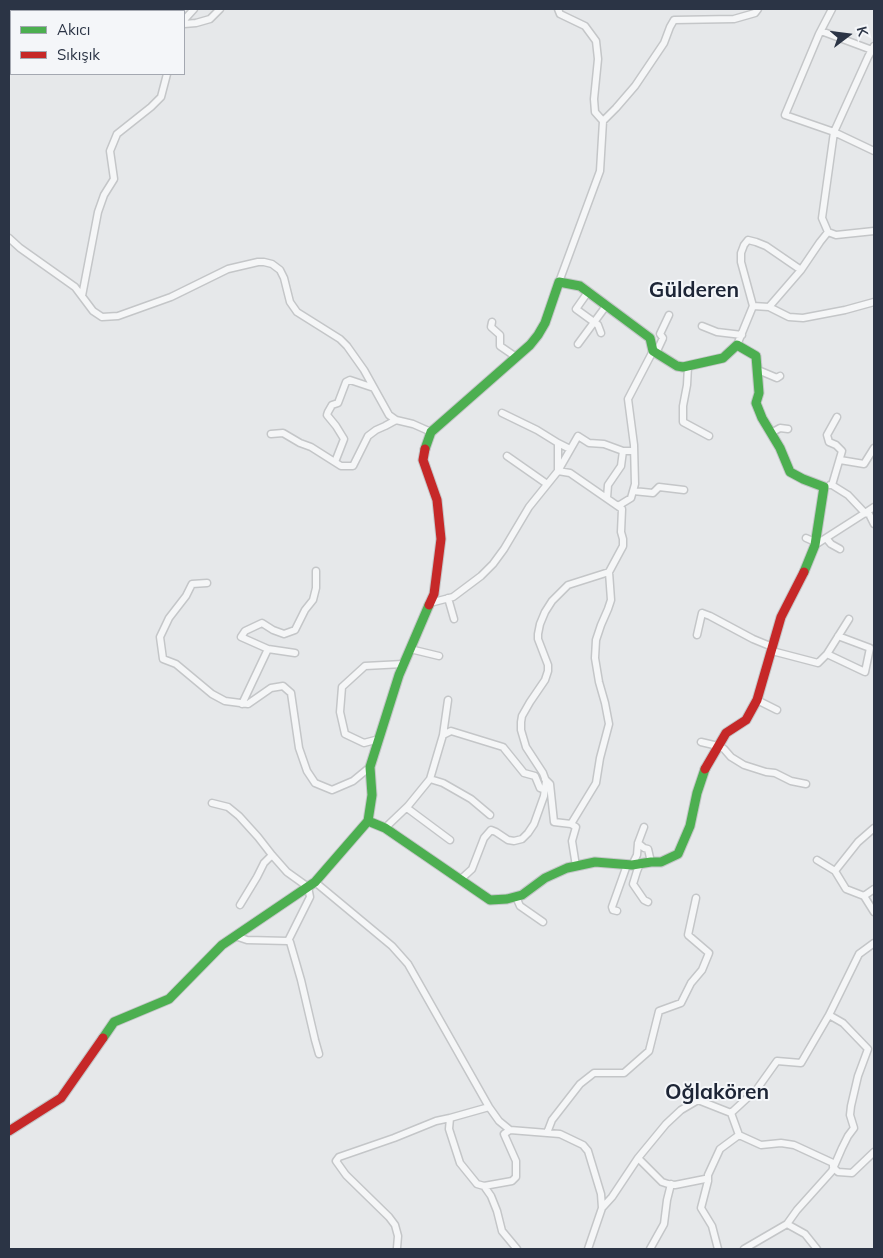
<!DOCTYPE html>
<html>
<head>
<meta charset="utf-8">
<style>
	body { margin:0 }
	#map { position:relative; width:883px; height:1258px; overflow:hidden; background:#e6e8ea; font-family:Mulish,sans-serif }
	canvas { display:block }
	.frame { position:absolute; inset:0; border:10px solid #2b3445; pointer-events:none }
	.legend { position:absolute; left:10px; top:10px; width:175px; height:65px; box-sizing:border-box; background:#f4f6f9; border:1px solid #a4a8b1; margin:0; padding:6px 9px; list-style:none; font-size:15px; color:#2b3445 }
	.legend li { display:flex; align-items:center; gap:10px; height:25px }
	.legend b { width:25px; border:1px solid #a4a8b1 }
	.north { position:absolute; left:823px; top:10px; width:50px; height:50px; -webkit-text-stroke:4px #f4f6f9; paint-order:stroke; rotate:75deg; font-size:14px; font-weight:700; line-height:20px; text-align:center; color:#2b3445 }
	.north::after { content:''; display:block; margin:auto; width:18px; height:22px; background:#2b3445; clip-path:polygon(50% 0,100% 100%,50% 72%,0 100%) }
</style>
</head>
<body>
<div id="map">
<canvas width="883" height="1258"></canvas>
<div class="frame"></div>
<ul class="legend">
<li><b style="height:6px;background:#4caf50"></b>Akıcı</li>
<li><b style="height:6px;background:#c62828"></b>Sıkışık</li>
</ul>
<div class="north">K</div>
</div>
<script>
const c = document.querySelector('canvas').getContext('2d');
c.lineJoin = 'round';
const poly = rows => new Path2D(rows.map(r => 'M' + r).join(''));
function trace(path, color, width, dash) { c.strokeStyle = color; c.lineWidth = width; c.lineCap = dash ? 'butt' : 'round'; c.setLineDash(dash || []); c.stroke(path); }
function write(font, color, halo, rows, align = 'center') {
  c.font = font + ' Mulish,sans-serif'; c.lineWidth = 4; c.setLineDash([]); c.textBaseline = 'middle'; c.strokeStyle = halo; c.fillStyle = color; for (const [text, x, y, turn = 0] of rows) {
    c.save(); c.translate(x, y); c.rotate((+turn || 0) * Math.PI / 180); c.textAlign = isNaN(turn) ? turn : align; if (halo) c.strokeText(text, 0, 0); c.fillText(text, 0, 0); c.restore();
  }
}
const street = poly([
	[558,9,560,14,585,26,596,41,598,59,594,99,595,112,603,121],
	[832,9,819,34,785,115,834,132,874,151],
	[18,11,20,9],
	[184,20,194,9],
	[9,22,11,20],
	[184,24,196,23,210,19,220,9],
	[821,31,872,50],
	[828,232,822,218,834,132,868,57,874,46],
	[9,238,20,248,75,287,93,311,102,317,118,316,171,297,228,269,258,262,264,262,272,264,280,270,284,278,290,302,297,312,340,339,347,346,364,370,389,415,396,420,413,424,431,432],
	[559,282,600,171,603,121,616,108,635,86,664,43,670,27,674,20,734,19,755,13,758,9],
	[588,292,576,309,598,325,601,333],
	[82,296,98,212,104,195,114,179,110,151,117,134,151,107,161,97,167,74],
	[753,306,769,307,789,317,803,318,845,310,874,302],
	[769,307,801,270,820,242,828,232,836,235,874,231],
	[492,322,491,327,500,335,500,346,516,357],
	[702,326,717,332,742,335],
	[578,344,606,306],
	[737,345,753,306,741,262,741,253,744,245,748,240,756,242,766,246,801,270],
	[656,353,663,338,660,334,669,315],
	[688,366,687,385,683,406,683,422,709,436],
	[758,370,777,378,780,376],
	[502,413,537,430,558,443,558,470],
	[771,433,780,428,788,429],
	[271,434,283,433,300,443,311,447,341,466,353,466,368,436,376,430,385,426,396,420],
	[558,443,570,449],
	[507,456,547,484],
	[840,460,864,464,874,448],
	[335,462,344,439,336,426,327,415,328,412,332,405,338,403,346,382,350,380,374,388],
	[558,471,578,436,589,443,604,444,623,451,634,451],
	[830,485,832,485,848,495,865,513,874,507],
	[832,485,842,451,836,445,829,442,827,435,837,417],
	[633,491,653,493,659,487,684,490],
	[607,498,608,485,621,466,623,451],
	[618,506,631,498,635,484,634,445,628,399,653,351],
	[806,538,815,542],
	[826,538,831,544,840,549],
	[815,545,865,513,869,514,874,524],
	[207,583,192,584,186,596,169,618,160,637,163,659,176,664,212,694,225,701,248,704,271,688,283,686,291,693,299,748,307,771,315,783,332,790,353,781,370,767],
	[448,598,454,619],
	[430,603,453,597,481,576,493,564,504,549,529,507,558,471,570,473,622,509,621,532,623,539,623,546,609,572,611,600,608,609,601,625,596,640,595,658,599,682,605,703,609,724,600,758,596,783,571,824],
	[697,635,702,613,710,616,753,639,770,646,772,651,818,663,827,654,849,619],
	[268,649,241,637,245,631,262,623,273,630,284,634,295,630,305,610,313,600,316,588,316,571],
	[410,649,439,656],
	[827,654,865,672,870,648,838,636],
	[757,700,777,710],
	[242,704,268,649,295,653],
	[443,735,448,700],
	[379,739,364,743,345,734,340,712,342,687,365,666,403,664],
	[701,742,718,746,724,749,731,757,744,765,766,772,775,773,791,781,806,784],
	[430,779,443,783,471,799,490,815],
	[545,779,550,784,554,822,571,824,576,827,572,841,576,866],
	[212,803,228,807,239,816,258,837,272,855,287,872,308,887,310,897,288,941],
	[407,808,450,840],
	[385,828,408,806,430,779,443,735,451,731,503,747,524,773,535,776,540,788,545,790],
	[638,843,644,848,648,849,651,862],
	[817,860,835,871,846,889,864,896,874,912],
	[640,864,637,871,633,884,644,900,648,902],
	[632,865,637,855,638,843,644,827],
	[835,871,858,842,874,828],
	[460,880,472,869,484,838,491,830,496,832,508,840,514,841,522,839,528,833,534,824,544,796,546,781,543,773,526,747,521,730,521,722,522,716,530,702,545,680,548,671,548,665,538,639,538,634,540,624,545,612,552,601,568,585,609,572],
	[315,882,392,946,408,964,489,1107,499,1121,510,1130,504,1134,516,1161,516,1177,512,1181,484,1186],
	[864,896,874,889],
	[516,897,520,906,543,922],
	[240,905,257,877,264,863,272,855],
	[617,911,613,910,612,907,627,865],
	[235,936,247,940,288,941,290,942,301,980,315,1040,319,1054],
	[829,1015,859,954,874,943],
	[489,1107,450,1118,449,1129,460,1163,477,1184,484,1186,491,1196,497,1211,502,1231,517,1249],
	[731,1113,739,1135,761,1145,781,1143,794,1145,833,1163,833,1167,838,1172,852,1173,874,1152],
	[510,1130,560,1134,583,1145,588,1151,601,1194,602,1208],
	[547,1133,552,1120,580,1084,594,1073,624,1073,649,1051,659,1011,681,1003,691,983,702,970,709,953,688,935,696,898],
	[638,1158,662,1182,668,1184,675,1185,705,1179,708,1181],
	[787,1224,805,1234,817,1249],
	[397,1248,398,1236,395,1225,389,1217,346,1175,336,1161,339,1157,394,1138,436,1121,450,1118],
	[588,1249,602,1208,612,1197,638,1158,666,1124,681,1110,698,1100,731,1113,757,1089,777,1061,801,1063,829,1015,843,1023,868,1049,858,1076,851,1106,850,1115,854,1128,848,1136,842,1148,832,1171,797,1210,787,1224,744,1249],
	[650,1249,664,1224,667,1200,671,1184],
	[718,1249,712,1226,701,1208,708,1181,708,1175,720,1149,739,1135]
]);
const fast = poly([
	[559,282,580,286,650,338,653,351,677,366,683,367,723,358,737,345,756,356,759,393,756,403,762,418,780,448,790,472,803,479,824,487,815,545,804,572],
	[425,449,431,432,530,345,538,335,545,323,559,282],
	[429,605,399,675,370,767,372,795,368,821,385,828,490,900,507,899,522,895,545,878,567,868,595,862,632,865,651,862,661,862,678,854,690,826,697,793,705,769],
	[103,1038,114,1022,169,999,222,945,315,882,368,821]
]);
const jam = poly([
	[425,449,423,460,437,500,441,539,434,594,429,605],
	[705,769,726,733,746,720,757,700,781,617,804,572],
	[9,1131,61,1098,103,1038]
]);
const quarterNames = [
	["Gülderen",694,291],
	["Oğlakören",717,1093]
];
trace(street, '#c4c6c8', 9);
trace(fast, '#c4c6c8', 11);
trace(jam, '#c4c6c8', 11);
trace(street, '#f5f6f7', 6);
trace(fast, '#4caf50', 9);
trace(jam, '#c62828', 9);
write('bold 21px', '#1d2536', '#f4f6f9', quarterNames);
</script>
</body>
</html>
